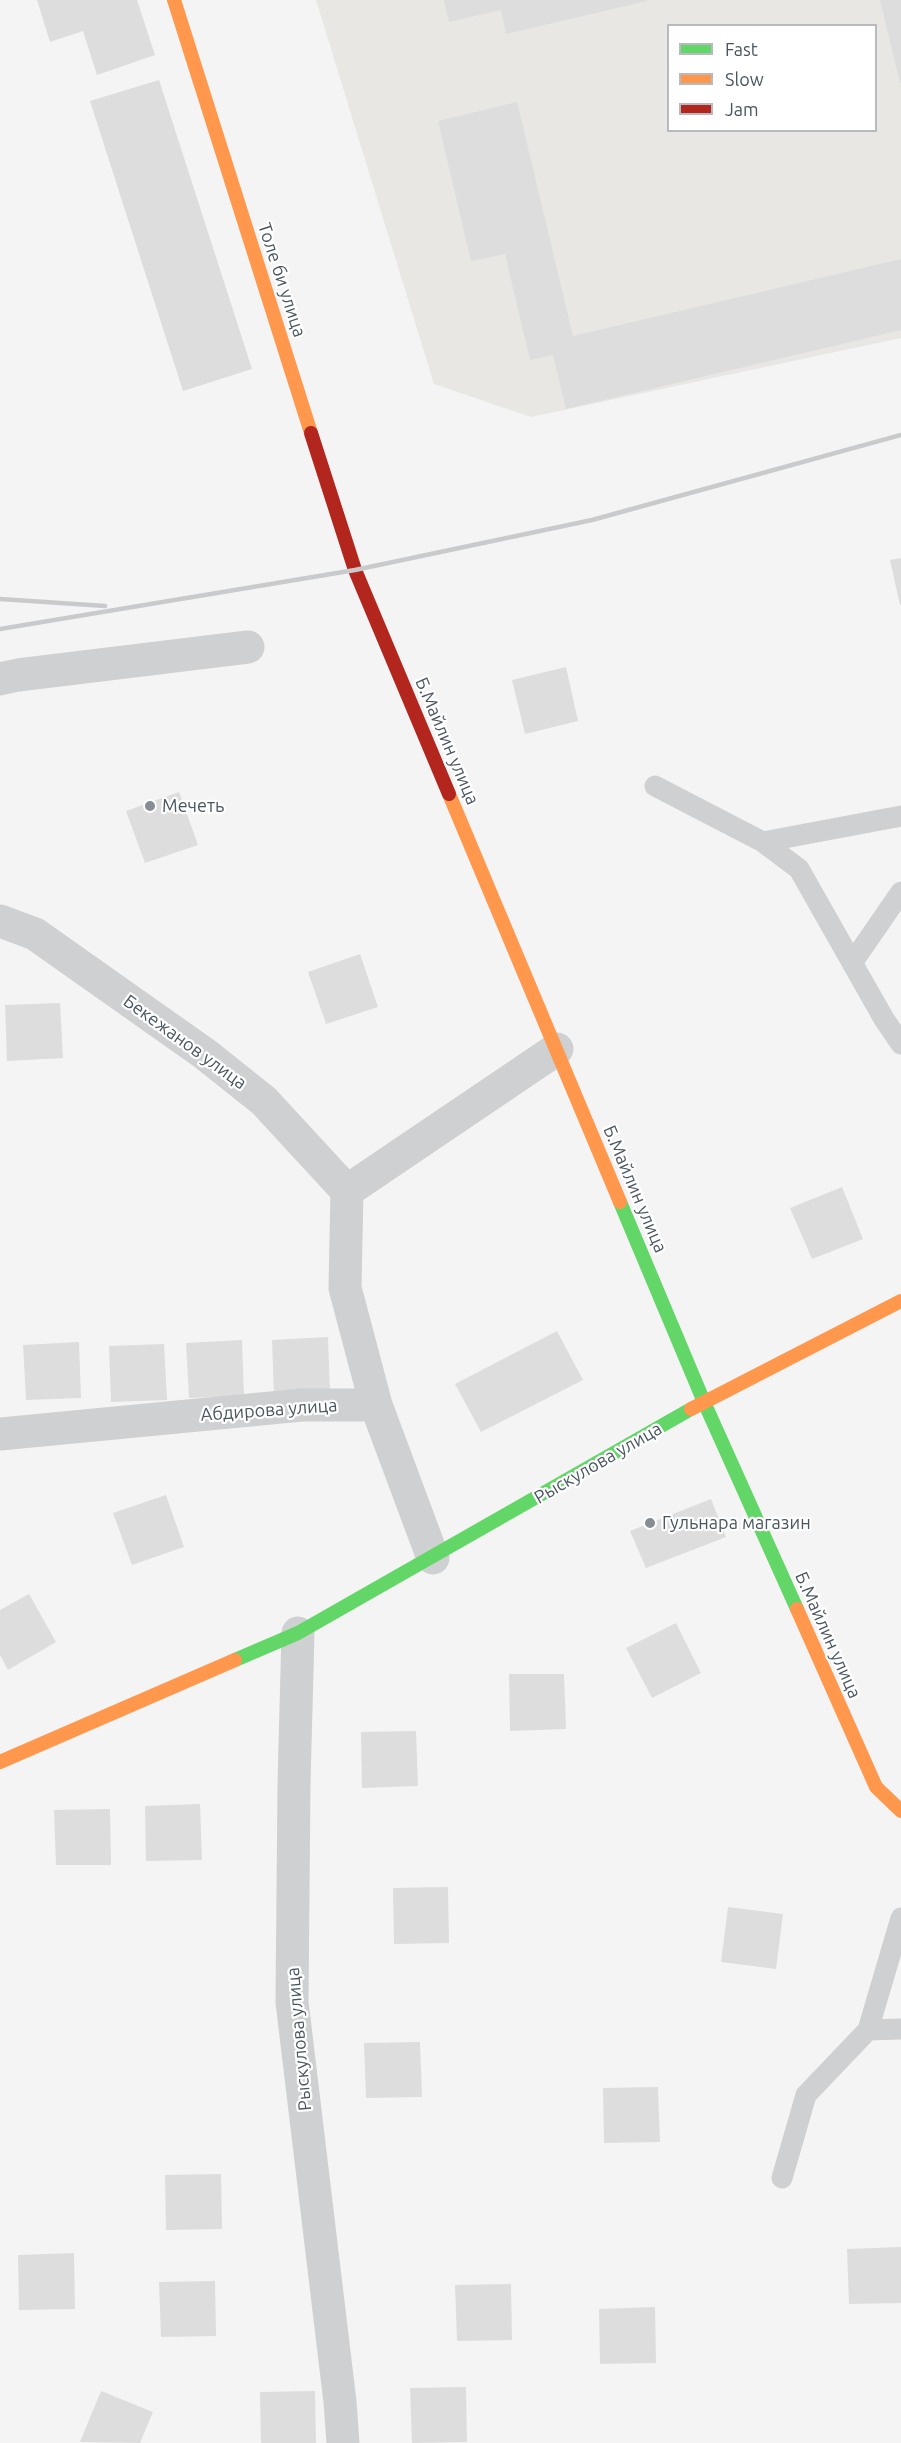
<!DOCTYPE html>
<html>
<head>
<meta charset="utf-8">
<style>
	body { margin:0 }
	#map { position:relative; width:901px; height:2443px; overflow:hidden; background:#f4f4f4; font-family:Ubuntu,sans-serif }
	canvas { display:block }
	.legend { position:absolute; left:667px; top:24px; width:210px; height:108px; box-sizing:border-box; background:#fff; border:2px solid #b7bbc0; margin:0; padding:8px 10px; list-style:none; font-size:18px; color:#4a5661 }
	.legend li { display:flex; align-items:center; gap:12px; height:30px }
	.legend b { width:30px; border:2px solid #b7bbc0 }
</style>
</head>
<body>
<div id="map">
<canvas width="901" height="2443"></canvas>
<ul class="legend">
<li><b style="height:8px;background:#63d668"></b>Fast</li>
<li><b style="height:8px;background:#ff974d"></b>Slow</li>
<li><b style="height:8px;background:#b3261e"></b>Jam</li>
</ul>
</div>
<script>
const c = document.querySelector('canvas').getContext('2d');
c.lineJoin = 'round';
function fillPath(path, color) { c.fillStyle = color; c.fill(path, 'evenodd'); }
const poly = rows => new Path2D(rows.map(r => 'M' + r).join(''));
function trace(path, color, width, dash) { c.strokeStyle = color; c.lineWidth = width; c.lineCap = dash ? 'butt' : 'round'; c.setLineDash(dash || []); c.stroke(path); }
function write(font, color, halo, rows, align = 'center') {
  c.font = font + ' Ubuntu,sans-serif'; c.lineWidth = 4.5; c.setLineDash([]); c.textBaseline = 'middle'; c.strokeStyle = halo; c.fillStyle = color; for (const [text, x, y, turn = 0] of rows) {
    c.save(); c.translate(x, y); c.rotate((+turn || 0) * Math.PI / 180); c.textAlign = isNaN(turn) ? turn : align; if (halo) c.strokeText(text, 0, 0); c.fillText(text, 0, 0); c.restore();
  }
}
const commercial = poly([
	[316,0,901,0,901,338,531,417,434,384],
	[668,26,876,26,876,130,668,130]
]);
const building = poly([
	[37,0,137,0,155,55,97,75,83,31,50,42],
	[444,0,647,0,647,1,506,34,501,10,449,22],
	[880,0,901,0,901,83,900,83],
	[159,80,252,369,183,391,90,101],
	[517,102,573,336,901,259,901,330,566,409,553,355,530,360,505,254,471,261,438,121],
	[901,558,901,605,900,605,890,560],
	[566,667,578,721,525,734,512,680],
	[179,792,198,845,145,863,126,811],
	[360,954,378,1007,326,1024,308,972],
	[60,1003,63,1058,7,1061,5,1005],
	[842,1187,863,1239,812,1259,790,1208],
	[557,1331,583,1380,481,1432,455,1384],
	[328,1337,330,1393,274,1395,272,1340],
	[242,1340,244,1396,189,1398,186,1343],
	[79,1342,81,1398,26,1400,23,1345],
	[164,1344,167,1400,111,1402,109,1346],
	[166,1495,184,1547,132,1565,113,1513],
	[711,1499,726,1537,646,1568,630,1531],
	[29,1594,56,1642,8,1670,0,1655,0,1610],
	[676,1623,701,1673,652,1698,626,1648],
	[509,1674,564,1674,566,1729,510,1731],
	[416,1731,418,1786,362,1788,361,1732],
	[200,1804,202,1860,146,1861,145,1806],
	[110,1809,111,1865,56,1865,54,1810],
	[448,1887,449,1943,394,1944,393,1888],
	[728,1907,783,1914,776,1969,721,1962],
	[420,2042,422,2097,366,2098,364,2043],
	[658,2087,660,2142,604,2143,603,2088],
	[221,2174,222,2229,166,2230,165,2175],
	[901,2247,901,2303,849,2304,847,2249],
	[74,2253,75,2309,19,2310,18,2255],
	[215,2281,216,2336,161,2337,159,2282],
	[511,2284,512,2340,457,2341,455,2285],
	[655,2307,656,2363,600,2364,599,2309],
	[466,2387,467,2442,412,2443,410,2388],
	[101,2391,153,2412,140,2443,80,2442],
	[315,2391,316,2443,261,2443,260,2392]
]);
const lane = poly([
	[655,786,763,842],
	[901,816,763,842,799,869,884,1019,901,1044],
	[852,963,901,892],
	[868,2030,901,2029],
	[782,2178,806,2095,868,2030,901,1918]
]);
const street = poly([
	[0,679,18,675,248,647],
	[0,921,35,934,205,1054,264,1101,347,1191,345,1288,376,1405],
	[347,1191,557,1049],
	[0,1434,302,1405,376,1405,433,1558],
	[298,1633,294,1783,292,2002,340,2402,343,2443]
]);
const fast = poly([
	[620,1202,704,1402,797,1609],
	[235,1660,298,1633,691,1409]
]);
const slow = poly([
	[174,0,311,433],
	[449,794,620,1202],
	[691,1409,901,1301],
	[797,1609,876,1787,901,1811],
	[0,1762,235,1660]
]);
const jam = poly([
	[311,433,355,570,449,794]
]);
const rail = poly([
	[0,599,105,606],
	[0,629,355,570,592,520,901,435]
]);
const markers = [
	[150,806,6,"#868d94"],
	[650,1523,6,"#868d94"]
];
const streetNames = [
	["Толе би улица",282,280,72],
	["Б.Майлин улица",447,741,67],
	["Бекежанов улица",185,1042,36],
	["Б.Майлин улица",635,1189,67],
	["Абдирова улица",269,1410,-4],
	["Рыскулова улица",598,1463,-30],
	["Б.Майлин улица",828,1635,66],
	["Рыскулова улица",299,2039,-95]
];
const poiNames = [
	["Мечеть",162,806],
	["Гульнара магазин",662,1523]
];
fillPath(commercial, '#e8e7e3');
fillPath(building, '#ddddde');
trace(lane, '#ced0d2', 21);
trace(street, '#ced0d2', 33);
trace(fast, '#63d668', 14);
trace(slow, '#ff974d', 14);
trace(jam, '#b3261e', 14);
trace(rail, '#c9cacc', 4.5);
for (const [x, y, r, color] of markers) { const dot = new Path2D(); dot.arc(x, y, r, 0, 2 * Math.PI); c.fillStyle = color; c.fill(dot); trace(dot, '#fff', 2); }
write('18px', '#4a5661', '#fff', streetNames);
write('18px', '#4a5661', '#fff', poiNames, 'left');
</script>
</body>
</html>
